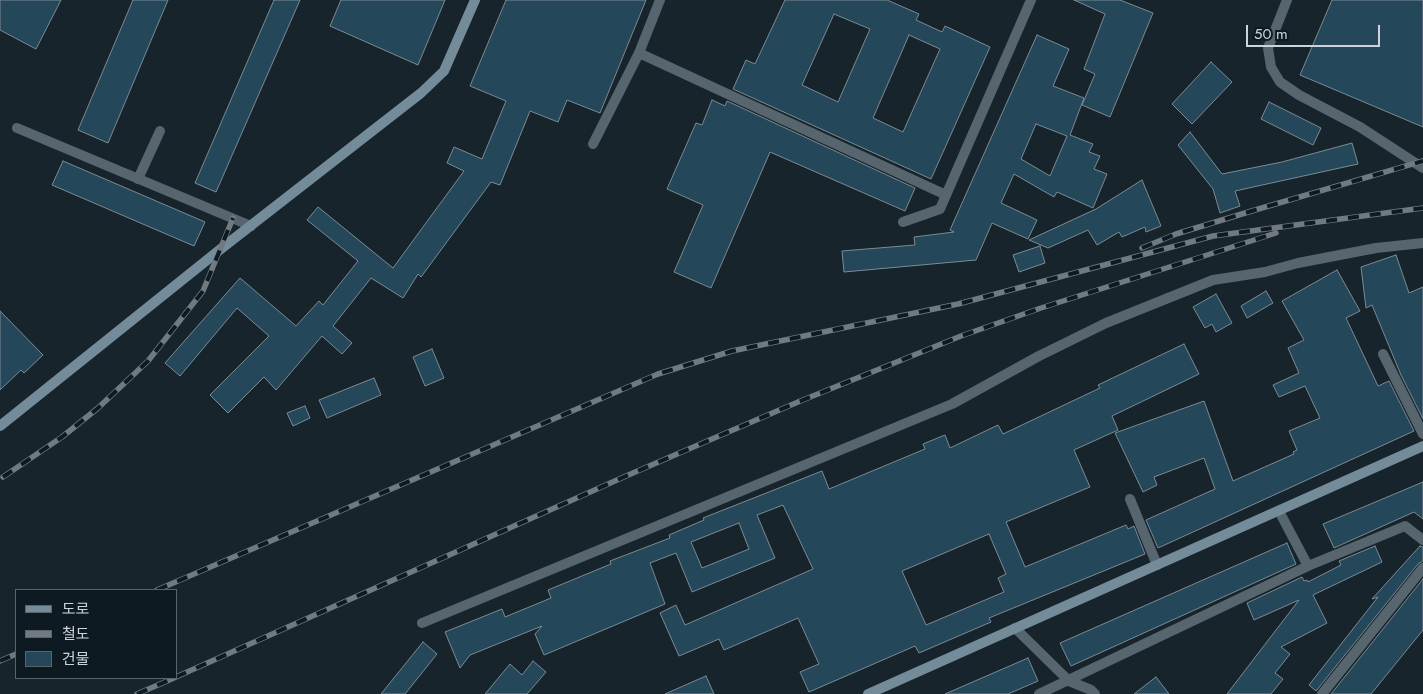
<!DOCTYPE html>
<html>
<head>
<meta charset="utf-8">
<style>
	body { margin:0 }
	#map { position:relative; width:1423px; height:694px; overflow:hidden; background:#17242b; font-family:Jost,"Noto Sans KR",sans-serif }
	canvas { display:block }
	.legend { position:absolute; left:15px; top:589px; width:162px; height:90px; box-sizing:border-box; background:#0e1a21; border:1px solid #5a646b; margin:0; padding:6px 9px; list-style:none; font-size:15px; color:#ccd4d9 }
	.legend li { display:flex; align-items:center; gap:10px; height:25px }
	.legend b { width:25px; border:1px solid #5a646b }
	.scale { position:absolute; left:1246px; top:25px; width:134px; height:22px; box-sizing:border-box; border:2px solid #ccd4d9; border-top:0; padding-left:6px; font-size:15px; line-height:18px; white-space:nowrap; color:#ccd4d9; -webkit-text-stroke:4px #0e1a21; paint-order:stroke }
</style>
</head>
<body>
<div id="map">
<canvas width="1423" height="694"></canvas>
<ul class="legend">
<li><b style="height:6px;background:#748c9a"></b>도로</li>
<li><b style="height:6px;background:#707a80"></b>철도</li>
<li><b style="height:14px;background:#244759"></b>건물</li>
</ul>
<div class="scale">50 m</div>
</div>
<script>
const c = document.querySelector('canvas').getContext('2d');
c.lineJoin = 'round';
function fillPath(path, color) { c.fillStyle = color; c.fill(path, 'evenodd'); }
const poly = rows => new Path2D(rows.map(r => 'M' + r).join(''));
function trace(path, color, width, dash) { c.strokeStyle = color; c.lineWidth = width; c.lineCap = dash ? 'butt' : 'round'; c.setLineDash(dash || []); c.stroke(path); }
const building = poly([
	[0,0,61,0,36,49,0,30,0,0],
	[133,0,168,0,108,143,78,130,133,0],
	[274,0,300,0,216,192,195,183,274,0],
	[341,0,445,0,418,65,330,26,341,0],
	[506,0,646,0,600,113,567,100,558,122,530,111,500,185,491,182,421,277,418,274,403,298,371,278,333,326,352,343,342,354,322,336,276,390,264,377,228,413,210,395,269,336,237,308,180,376,165,363,240,278,296,326,319,301,323,305,358,261,307,220,318,207,393,268,464,171,447,163,454,147,482,159,506,101,470,86,506,0],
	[785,0,887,0,919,14,916,20,942,32,945,26,990,47,931,179,733,89,746,60,755,64,785,0],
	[834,14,870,29,838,102,802,85,834,14],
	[909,35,940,49,903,132,873,118,909,35],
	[1074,0,1120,0,1153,13,1110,117,1082,105,1095,74,1084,69,1105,14,1074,0],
	[1332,0,1423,0,1423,127,1300,75,1332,0],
	[1037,35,1069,49,1053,86,1084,98,1070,135,1093,144,1089,152,1100,156,1094,169,1107,174,1093,208,1057,192,1054,197,1014,174,1001,203,1037,220,1028,239,992,223,976,260,844,272,842,251,915,245,914,237,954,232,950,230,1037,35],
	[1036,124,1067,136,1050,176,1021,159,1036,124],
	[1211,62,1232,82,1192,124,1172,104,1211,62],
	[712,100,725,106,727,101,915,188,905,211,770,152,711,288,674,272,703,205,667,189,696,123,702,125,712,100],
	[1269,102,1321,128,1313,145,1261,119,1269,102],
	[1190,132,1222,174,1282,162,1352,143,1358,164,1235,191,1240,206,1220,213,1213,189,1178,145,1190,132],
	[63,161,205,222,194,246,52,185,63,161],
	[1142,180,1161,226,1146,232,1145,227,1122,237,1119,232,1097,245,1088,230,1048,248,1029,240,1096,209,1142,180],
	[1040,246,1045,263,1019,272,1013,255,1040,246],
	[1396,255,1409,293,1423,287,1423,419,1401,375,1372,305,1366,308,1361,267,1396,255],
	[1337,270,1360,311,1346,318,1378,386,1389,381,1414,431,1158,548,1146,520,1215,489,1204,458,1154,477,1157,485,1143,492,1115,433,1204,401,1233,481,1294,454,1293,452,1297,450,1289,431,1320,418,1305,386,1279,397,1273,385,1299,373,1288,348,1304,340,1282,301,1337,270],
	[1266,291,1273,303,1247,318,1241,306,1266,291],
	[1216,294,1232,323,1216,332,1212,324,1205,328,1193,307,1216,294],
	[0,311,43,355,24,373,21,370,0,390,0,311],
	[1184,344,1199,374,1112,416,1118,430,1074,450,1090,487,1006,522,1025,567,1126,525,1128,529,1134,526,1145,554,989,618,991,622,919,653,915,646,809,692,800,672,819,664,798,618,724,650,719,639,679,656,660,613,676,605,685,625,813,569,783,505,757,515,775,558,692,592,676,553,650,563,665,604,544,655,535,634,542,626,470,655,460,668,445,632,502,609,505,617,551,598,548,590,611,564,610,561,670,538,669,535,704,520,703,518,822,471,829,489,925,449,923,444,945,435,950,448,998,425,1003,434,1100,388,1098,385,1184,344],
	[739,523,749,549,702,568,691,542,739,523],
	[989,534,1006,574,998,578,1004,592,926,625,902,571,989,534],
	[432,349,444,378,425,386,413,357,432,349],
	[374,378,381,395,327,418,319,400,374,378],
	[305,406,310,418,293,426,287,413,305,406],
	[1423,482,1423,519,1414,512,1334,548,1323,524,1423,482],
	[1287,543,1296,564,1071,666,1060,643,1287,543],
	[1375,546,1382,562,1313,595,1327,623,1281,647,1290,654,1275,673,1283,679,1271,694,1227,694,1299,600,1254,620,1247,603,1302,577,1304,581,1307,580,1308,582,1341,565,1339,561,1375,546],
	[1420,546,1423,547,1423,561,1418,564,1316,691,1309,685,1378,597,1372,599,1420,546],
	[1423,579,1423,630,1371,694,1331,694,1423,579],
	[423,642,437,654,405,694,381,694,423,642],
	[1028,658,1038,681,1008,694,945,694,1028,658],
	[533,661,546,672,527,694,485,694,510,664,522,675,533,661],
	[706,676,714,694,665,694,706,676],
	[1156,677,1169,694,1134,694,1156,677]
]);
const lane = poly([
	[639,53,946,195],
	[593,144,639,53,660,0],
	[138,179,160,131]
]);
const street = poly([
	[1287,0,1268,48,1271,67,1280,82,1299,95,1360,127,1423,168],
	[17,128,251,226],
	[903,222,940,209,1031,0],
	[1383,354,1423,434],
	[1130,499,1157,565],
	[1279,511,1308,566],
	[422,623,952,404,1039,356,1106,323,1213,280,1265,272,1298,263,1376,248,1423,243],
	[1015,628,1069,681,1091,690,1095,694],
	[1039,694,1308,566,1405,526,1423,540],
	[1322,694,1423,568]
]);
const secondary = poly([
	[0,426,222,248,421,93,444,71,475,0],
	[868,694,1423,446]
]);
const rail = poly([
	[1142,248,1176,234,1255,210,1423,161],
	[3,477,62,437,98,408,148,361,203,291,233,218],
	[157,590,658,374,732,351,958,304,1213,236,1423,208],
	[0,661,16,654],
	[176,677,626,476,798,402,961,336,1041,308,1276,233],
	[137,694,174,678]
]);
fillPath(building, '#244759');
trace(building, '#7c8b94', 1);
trace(lane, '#56656e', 10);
trace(street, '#56656e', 10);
trace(secondary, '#748c9a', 10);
trace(rail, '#707a80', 5.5);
trace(rail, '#0e1a21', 4, [11]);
</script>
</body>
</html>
